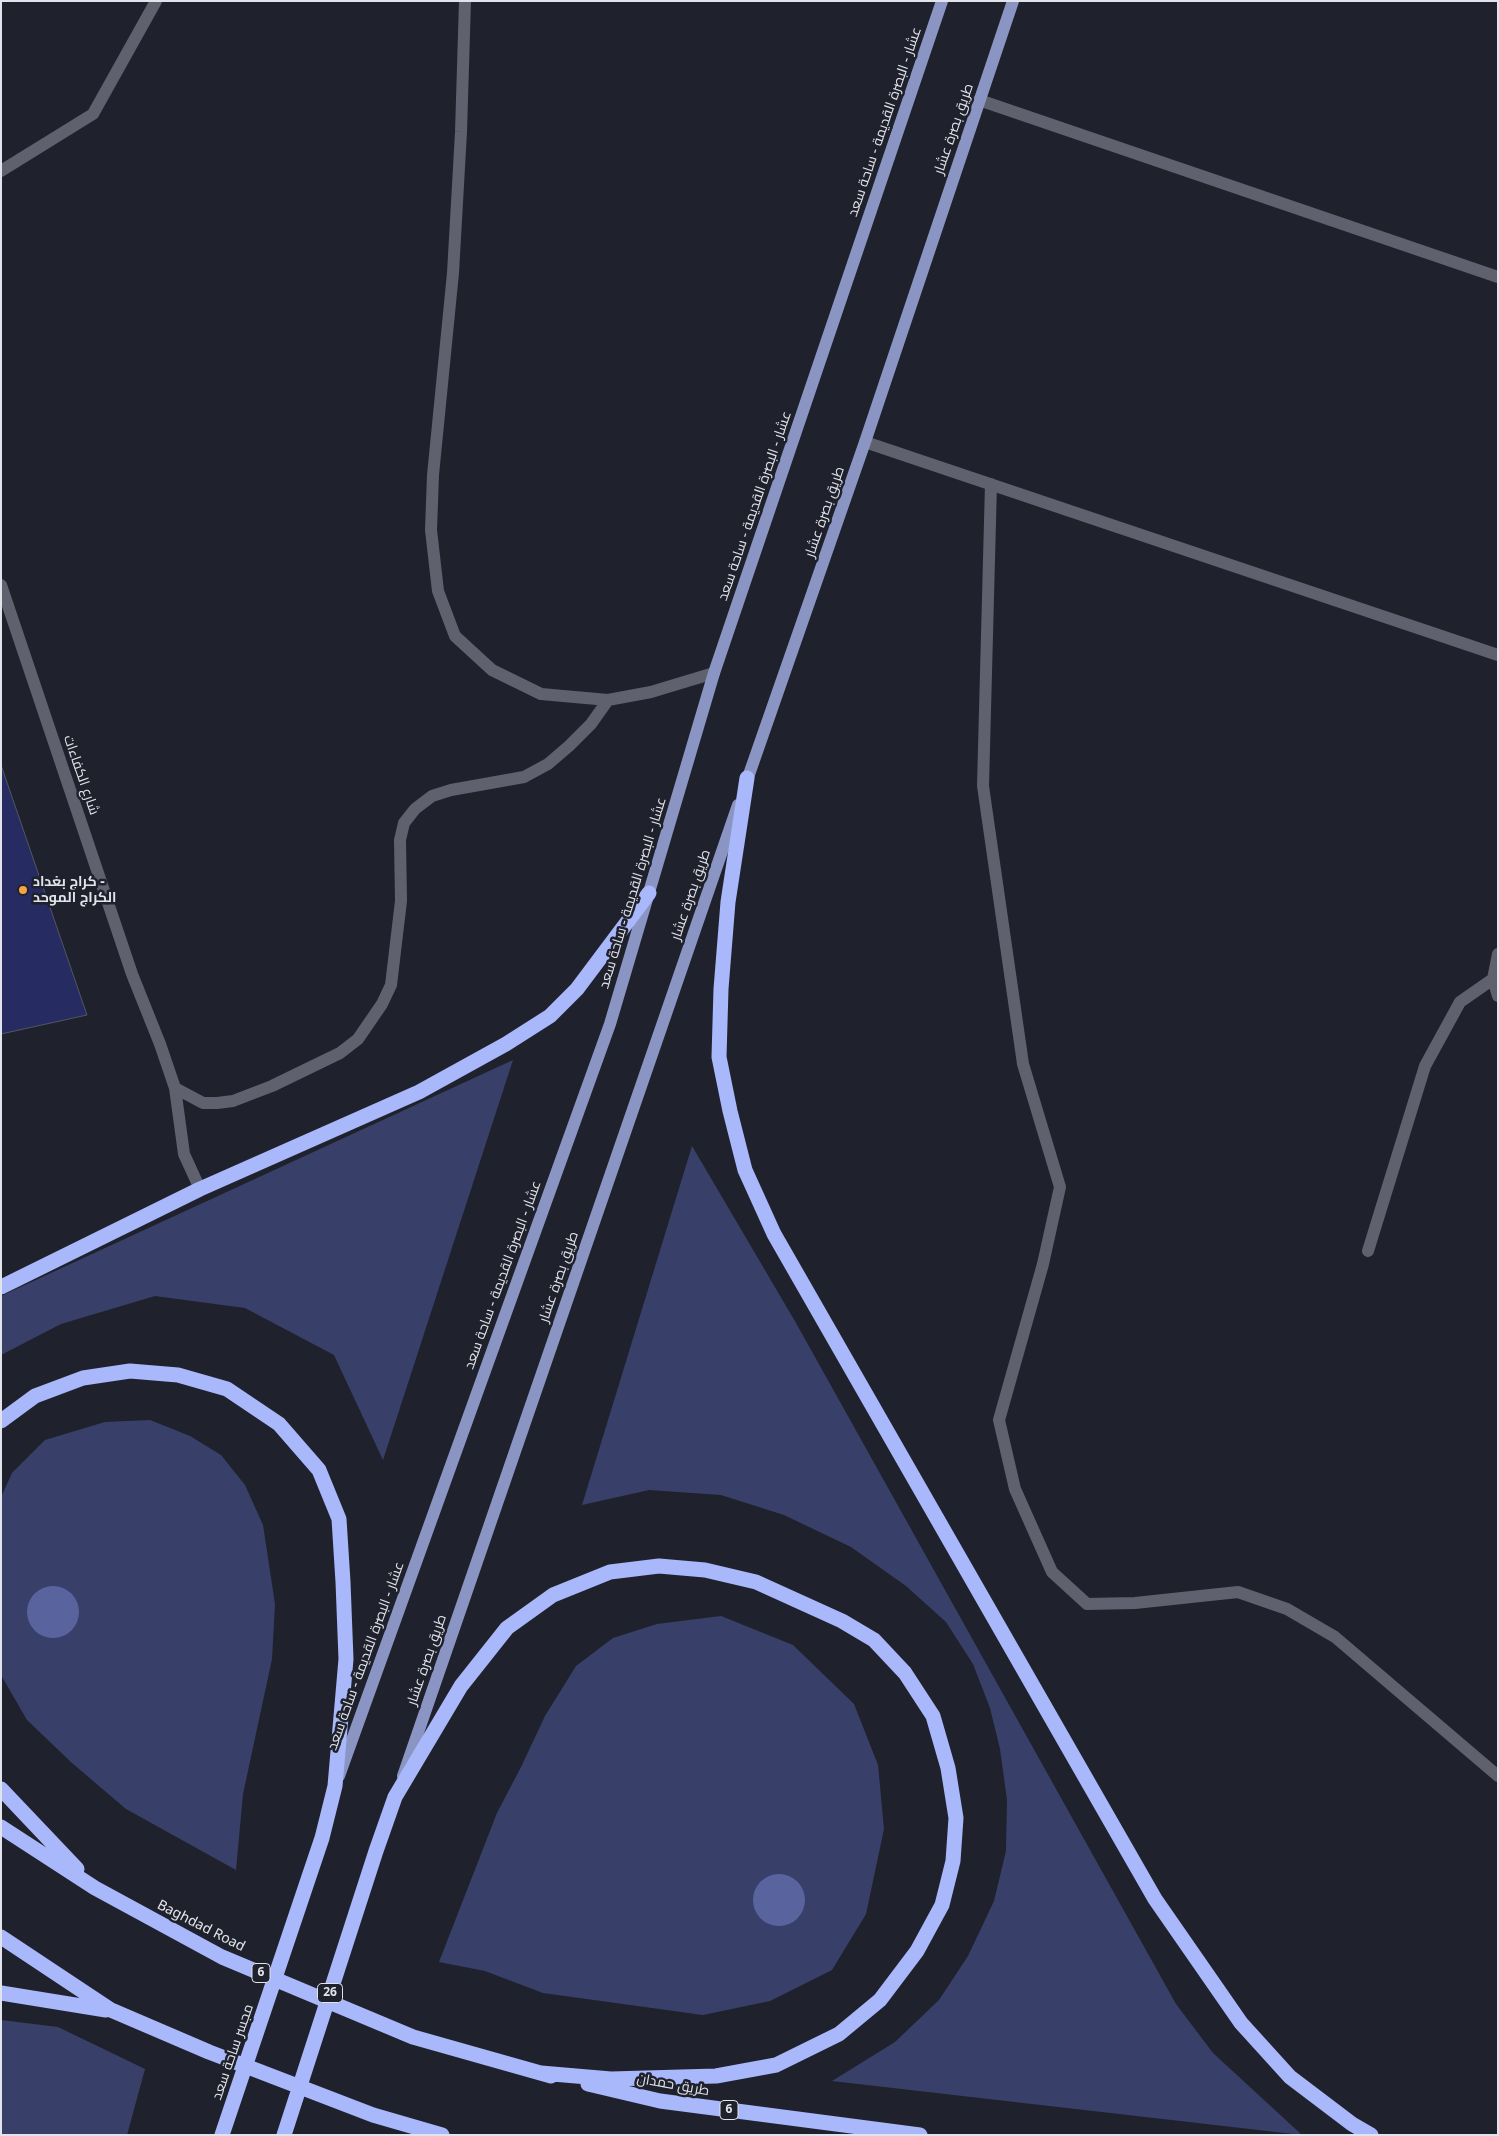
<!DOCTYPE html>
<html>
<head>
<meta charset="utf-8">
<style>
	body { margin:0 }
	#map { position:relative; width:1499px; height:2136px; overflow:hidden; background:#1f222c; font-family:"Noto Sans",sans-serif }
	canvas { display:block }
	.frame { position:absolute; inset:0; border:2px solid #e2e4eb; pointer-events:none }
</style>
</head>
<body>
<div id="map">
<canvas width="1499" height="2136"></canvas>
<div class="frame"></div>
</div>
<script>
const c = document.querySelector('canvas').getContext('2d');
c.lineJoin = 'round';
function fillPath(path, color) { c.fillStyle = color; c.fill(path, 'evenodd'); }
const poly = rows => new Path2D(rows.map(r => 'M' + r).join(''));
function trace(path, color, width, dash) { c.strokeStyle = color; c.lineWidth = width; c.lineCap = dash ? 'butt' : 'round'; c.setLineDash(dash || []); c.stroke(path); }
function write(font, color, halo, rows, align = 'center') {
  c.font = font + ' "Noto Sans",Cairo,sans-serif'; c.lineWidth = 5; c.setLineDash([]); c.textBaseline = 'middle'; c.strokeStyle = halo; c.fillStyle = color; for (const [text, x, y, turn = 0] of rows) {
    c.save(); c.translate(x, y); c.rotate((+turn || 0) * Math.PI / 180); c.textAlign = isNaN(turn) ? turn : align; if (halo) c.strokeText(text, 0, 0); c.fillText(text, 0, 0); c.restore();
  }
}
const green = poly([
	[513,1060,383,1460,334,1355,245,1308,155,1296,61,1324,1,1355,1,1296],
	[692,1146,796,1323,1176,2004,1213,2053,1302,2135,832,2081,895,2042,939,2000,968,1956,994,1901,1006,1851,1007,1800,1000,1749,990,1708,973,1664,946,1622,906,1586,851,1547,784,1515,721,1495,649,1490,582,1505],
	[150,1420,190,1436,221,1455,245,1485,263,1525,275,1604,272,1659,243,1794,236,1870,126,1809,72,1763,27,1720,1,1675,1,1497,12,1473,45,1440,105,1422],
	[721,1616,793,1645,854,1704,878,1765,884,1829,866,1914,832,1970,770,2001,703,2015,543,1993,485,1971,439,1962,497,1813,522,1765,545,1716,576,1666,613,1638,657,1624],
	[1,2020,58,2027,145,2069,127,2135,1,2135]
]);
const water = poly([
	'27 1612a26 26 0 1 1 52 0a26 26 0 1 1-52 0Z',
	'753 1900a26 26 0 1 1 52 0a26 26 0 1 1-52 0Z'
]);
const building = poly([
	[1,765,87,1015,1,1034,1,765]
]);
const minor = poly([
	[465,1,461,132,453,273,433,475,431,530,438,591,455,636,492,670,541,694,608,700,651,692,714,673],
	[979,100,1498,277],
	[1,171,93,114,156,1],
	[865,442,1498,655],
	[991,484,983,786,1023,1064,1060,1187,1043,1264,999,1420,1015,1489,1052,1572,1087,1604,1135,1603,1238,1592,1287,1609,1335,1637,1498,1776],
	[1,585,132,974,160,1044,175,1088,184,1154,200,1189],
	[1498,954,1493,979,1498,996],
	[175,1088,203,1103,217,1103,233,1101,272,1086,340,1053,358,1039,382,1004,391,985,401,901,400,840,404,823,415,809,432,796,451,790,524,777,548,764,569,746,591,724,608,700],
	[1368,1251,1425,1066,1460,1002,1493,979]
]);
const major = poly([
	[745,786,865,442,1013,1],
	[339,1776,610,1024,714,673,942,1],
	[403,1776,738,805]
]);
const highway = poly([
	[747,778,728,902,721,989,719,1057,730,1111,745,1170,774,1234,1155,1899,1241,2023,1290,2077,1352,2124,1371,2135],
	[1,1287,200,1189,419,1092,506,1044,550,1016,577,989,649,893],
	[1,1421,35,1396,83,1378,130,1371,178,1375,227,1389,279,1424,319,1470,339,1519,343,1582,346,1659,335,1786,322,1838,222,2135],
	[1,1789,77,1869],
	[1,1827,95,1888,222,1957,413,2037,551,2076],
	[1,1937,111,2010,209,2052,373,2115,442,2135],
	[1,1993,106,2010],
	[588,2084,660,2101,920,2135],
	[284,2135,376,1851,395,1797,461,1686,507,1628,553,1595,610,1572,659,1566,705,1570,756,1582,842,1621,874,1640,905,1673,933,1716,948,1768,956,1818,953,1861,942,1905,917,1951,880,2000,839,2034,776,2065,716,2076,611,2079,541,2073]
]);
const markers = [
	[23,890,5,"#f6a247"]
];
const shields = [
	[261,1973,18],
	[330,1993,25],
	[729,2110,18]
];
const shieldNames = [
	["6",261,1973],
	["26",330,1993],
	["6",729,2110]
];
const streetNames = [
	["عشار - البصرة القديمة - ساحة سعد",885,122,-71],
	["طريق بصرة عشار",954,129,-71],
	["عشار - البصرة القديمة - ساحة سعد",755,506,-71],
	["طريق بصرة عشار",825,512,-71],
	["شارع الكفاءات",81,775,71],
	["عشار - البصرة القديمة - ساحة سعد",633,893,-73],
	["طريق بصرة عشار",691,895,-71],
	["عشار - البصرة القديمة - ساحة سعد",503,1275,-70],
	["طريق بصرة عشار",559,1277,-71],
	["عشار - البصرة القديمة - ساحة سعد",366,1656,-70],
	["طريق بصرة عشار",427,1660,-71],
	["Baghdad Road",201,1926,27],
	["مجسر ساحة سعد",233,2052,-71],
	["طريق حمدان",673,2085,10]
];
const poiNames = [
	["كراج بغداد -",33,882],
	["الكراج الموحد",33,898]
];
fillPath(green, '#38406a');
fillPath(water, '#59649e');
fillPath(building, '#262c61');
trace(building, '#535662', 1);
trace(minor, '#5f626e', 12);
trace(major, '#8b95c3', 12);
trace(highway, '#a9b7fb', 15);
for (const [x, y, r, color] of markers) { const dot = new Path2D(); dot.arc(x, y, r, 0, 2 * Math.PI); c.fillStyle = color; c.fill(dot); trace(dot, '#1f222c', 2); }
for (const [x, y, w] of shields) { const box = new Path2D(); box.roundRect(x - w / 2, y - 9.5, w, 19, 4); c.fillStyle = '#1f222c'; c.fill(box); trace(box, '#e2e4eb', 1); }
write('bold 12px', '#e2e4eb', null, shieldNames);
write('14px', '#e2e4eb', '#1f222c', streetNames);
write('bold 14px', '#e2e4eb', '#1f222c', poiNames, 'left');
</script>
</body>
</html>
